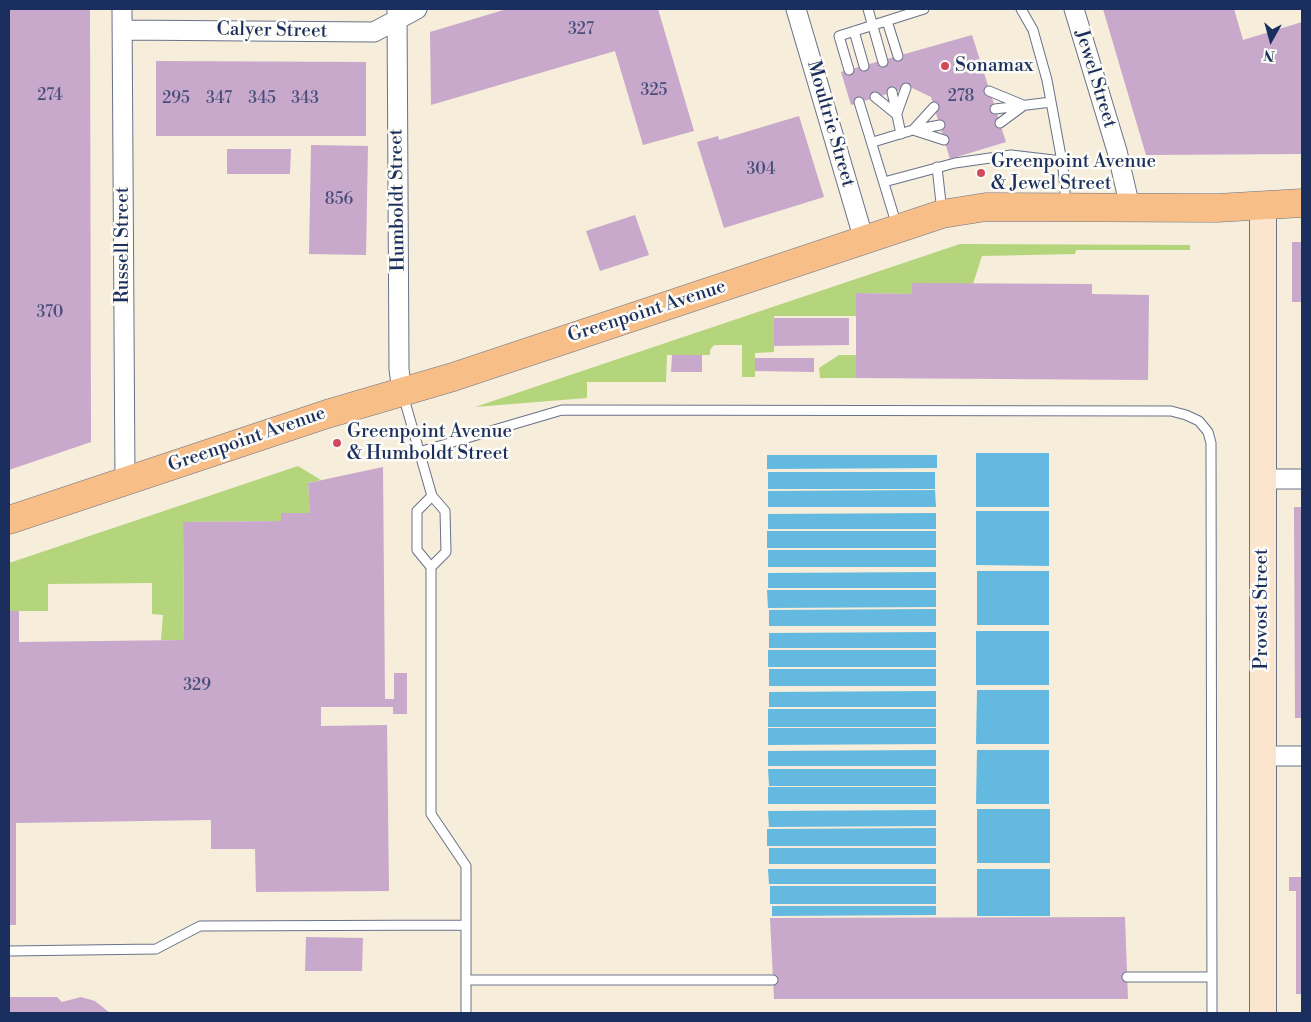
<!DOCTYPE html>
<html>
<head>
<meta charset="utf-8">
<style>
	body { margin:0 }
	#map { position:relative; width:1311px; height:1022px; overflow:hidden; background:#f6edda; font-family:"Libre Bodoni",serif }
	canvas { display:block }
	.frame { position:absolute; inset:0; border:10px solid #1b2f5e; pointer-events:none }
	.north { position:absolute; left:1246px; top:15px; width:50px; height:50px; -webkit-text-stroke:4px #fdfcf7; paint-order:stroke; rotate:187deg; font-size:14px; font-weight:700; line-height:20px; text-align:center; color:#1b2f5e }
	.north::after { content:''; display:block; margin:auto; width:18px; height:22px; background:#1b2f5e; clip-path:polygon(50% 0,100% 100%,50% 72%,0 100%) }
</style>
</head>
<body>
<div id="map">
<canvas width="1311" height="1022"></canvas>
<div class="frame"></div>
<div class="north">N</div>
</div>
<script>
const c = document.querySelector('canvas').getContext('2d');
c.lineJoin = 'round';
function fillPath(path, color) { c.fillStyle = color; c.fill(path, 'evenodd'); }
const poly = rows => new Path2D(rows.map(r => 'M' + r).join(''));
function trace(path, color, width, dash) { c.strokeStyle = color; c.lineWidth = width; c.lineCap = dash ? 'butt' : 'round'; c.setLineDash(dash || []); c.stroke(path); }
function write(font, color, halo, rows, align = 'center') {
  c.font = font + ' "Libre Bodoni",serif'; c.lineWidth = 5; c.setLineDash([]); c.textBaseline = 'middle'; c.strokeStyle = halo; c.fillStyle = color; for (const [text, x, y, turn = 0] of rows) {
    c.save(); c.translate(x, y); c.rotate((+turn || 0) * Math.PI / 180); c.textAlign = isNaN(turn) ? turn : align; if (halo) c.strokeText(text, 0, 0); c.fillText(text, 0, 0); c.restore();
  }
}
const green = poly([
	[960,244,1190,245,1190,250,1076,250,1075,254,982,256,973,284,912,294,856,293,856,316,774,316,774,352,755,353,755,377,742,377,742,345,714,345,710,350,710,355,667,355,666,382,587,382,587,398,475,407],
	[839,355,856,355,856,378,820,378,819,368],
	[298,466,321,480,308,483,310,513,281,513,281,521,183,522,184,640,161,640,163,615,152,614,152,583,48,584,48,611,9,611,9,563]
]);
const water = poly([
	[976,453,1049,453,1049,507,976,507],
	[767,455,937,455,937,468,767,469],
	[768,472,935,472,935,489,768,489],
	[935,490,936,507,768,507,768,491],
	[976,511,1049,511,1049,566,976,565],
	[936,513,936,529,768,529,768,514],
	[767,531,936,531,936,548,767,548],
	[768,550,936,550,936,567,768,567],
	[977,571,1049,571,1049,625,977,625],
	[936,572,936,588,768,588,768,573],
	[767,590,936,590,936,607,768,608],
	[936,609,936,626,769,626,769,610],
	[976,631,1049,631,1049,685,976,685],
	[936,632,936,648,769,648,769,633],
	[768,650,936,650,936,667,768,667],
	[769,669,936,669,936,686,769,686],
	[977,690,1049,690,1049,744,976,744],
	[936,691,936,707,769,707,769,692],
	[768,709,936,709,936,727,768,727],
	[768,728,936,728,936,744,768,745],
	[936,750,936,766,768,766,768,751],
	[977,750,1049,750,1049,804,976,804],
	[768,769,936,769,936,786,769,786],
	[936,787,936,804,768,804,768,787],
	[977,809,1050,809,1050,863,977,863],
	[936,810,936,826,769,827,768,811],
	[936,828,936,846,767,846,767,829],
	[769,848,936,848,936,864,769,864],
	[768,869,936,869,936,884,769,884],
	[977,869,1050,869,1050,916,977,916],
	[770,886,936,886,936,904,770,904],
	[772,906,936,906,936,915,772,916]
]);
const building = poly([
	[9,9,90,9,91,442,9,470],
	[507,9,658,9,694,131,643,145,615,51,431,105,430,32],
	[1103,9,1234,9,1243,40,1302,22,1302,154,1146,155],
	[972,35,1006,142,950,159,931,97,910,87,851,105,841,72],
	[156,61,366,62,366,136,156,136],
	[799,116,824,197,724,228,697,142,718,136,719,140],
	[311,145,368,146,366,255,309,254],
	[227,149,291,149,290,174,227,174],
	[635,215,649,255,600,271,586,231],
	[1292,242,1302,242,1302,302,1292,302],
	[912,283,1092,284,1092,294,1149,295,1148,380,856,378,856,293,912,294],
	[774,318,849,318,849,345,774,346],
	[672,355,702,355,702,372,671,372],
	[755,358,814,358,814,372,755,371],
	[383,467,385,699,394,699,394,673,407,673,407,714,393,714,393,707,321,707,321,726,387,725,389,891,256,892,255,849,211,849,211,820,16,823,16,925,9,925,9,611,19,611,19,642,184,640,183,522,281,521,281,513,310,513,308,483],
	[1294,507,1302,507,1302,718,1295,718],
	[1289,877,1302,877,1302,994,1296,994,1296,891,1289,891],
	[1125,917,1128,999,774,999,770,918],
	[306,937,363,938,362,971,305,971],
	[9,997,57,997,62,1002,81,997,95,1001,110,1013,9,1013]
]);
const lane = poly([
	[868,9,883,62],
	[1021,9,1033,30,1047,80,1063,167,1066,204],
	[887,21,898,56],
	[854,31,864,66],
	[849,70,839,36,924,9],
	[989,91,1023,105],
	[892,92,901,134],
	[875,97,896,114],
	[859,102,897,226],
	[934,107,913,130,944,140],
	[995,109,1051,102],
	[897,113,906,88],
	[1000,123,1023,106],
	[873,142,913,130,940,125],
	[937,167,942,212],
	[884,182,955,163,1011,155,1062,161],
	[403,395,432,496,445,511,446,552,431,567],
	[419,452,562,410,1171,411,1186,415,1199,421,1208,432,1211,443,1212,1013],
	[432,496,417,511,417,550,431,567,431,814,466,866,466,1013],
	[9,951,156,949,200,926,466,925],
	[1127,977,1212,977],
	[466,980,773,980]
]);
const street = poly([
	[122,9,125,481],
	[397,9,399,369,402,392],
	[796,9,864,240],
	[1074,9,1117,151,1130,207],
	[122,30,374,32,417,9],
	[1262,479,1302,479],
	[1262,756,1302,756]
]);
const secondary = poly([
	[1263,205,1263,1013]
]);
const primary = poly([
	[9,520,327,414,453,377,942,214,986,207,1217,208,1302,203]
]);
const markers = [
	[945,66,5,"#d1495b"],
	[981,173,5,"#d1495b"],
	[337,443,5,"#d1495b"]
];
const numberNames = [
	["327",581,30],
	["325",654,91],
	["274",50,96],
	["278",961,97],
	["295",176,99],
	["347",219,99],
	["345",262,99],
	["343",305,99],
	["304",761,170],
	["856",339,200],
	["370",50,313],
	["329",197,686]
];
const streetNames = [
	["Calyer Street",272,31,1],
	["Jewel Street",1095,79,73],
	["Moultrie Street",830,124,74],
	["Humboldt Street",398,200,-91],
	["Russell Street",123,245,-90],
	["Greenpoint Avenue",647,312,-18],
	["Greenpoint Avenue",247,440,-19],
	["Provost Street",1262,609,-90]
];
const poiNames = [
	["Sonamax",955,66],
	["Greenpoint Avenue",991,162],
	["& Jewel Street",991,184],
	["Greenpoint Avenue",347,432],
	["& Humboldt Street",347,454]
];
fillPath(green, '#b5d57d');
fillPath(water, '#63b9e0');
fillPath(building, '#c8a8cb');
trace(lane, '#687289', 11);
trace(street, '#687289', 21);
trace(secondary, '#687289', 28);
trace(primary, '#687289', 29);
trace(lane, '#fff', 9);
trace(street, '#fff', 19);
trace(secondary, '#fce5cf', 26);
trace(primary, '#f7be87', 28);
for (const [x, y, r, color] of markers) { const dot = new Path2D(); dot.arc(x, y, r, 0, 2 * Math.PI); c.fillStyle = color; c.fill(dot); trace(dot, '#fdfcf7', 2); }
write('16px', '#464d79', null, numberNames);
write('19px', '#1b2f5e', '#fdfcf7', streetNames);
write('19px', '#1b2f5e', '#fdfcf7', poiNames, 'left');
</script>
</body>
</html>
